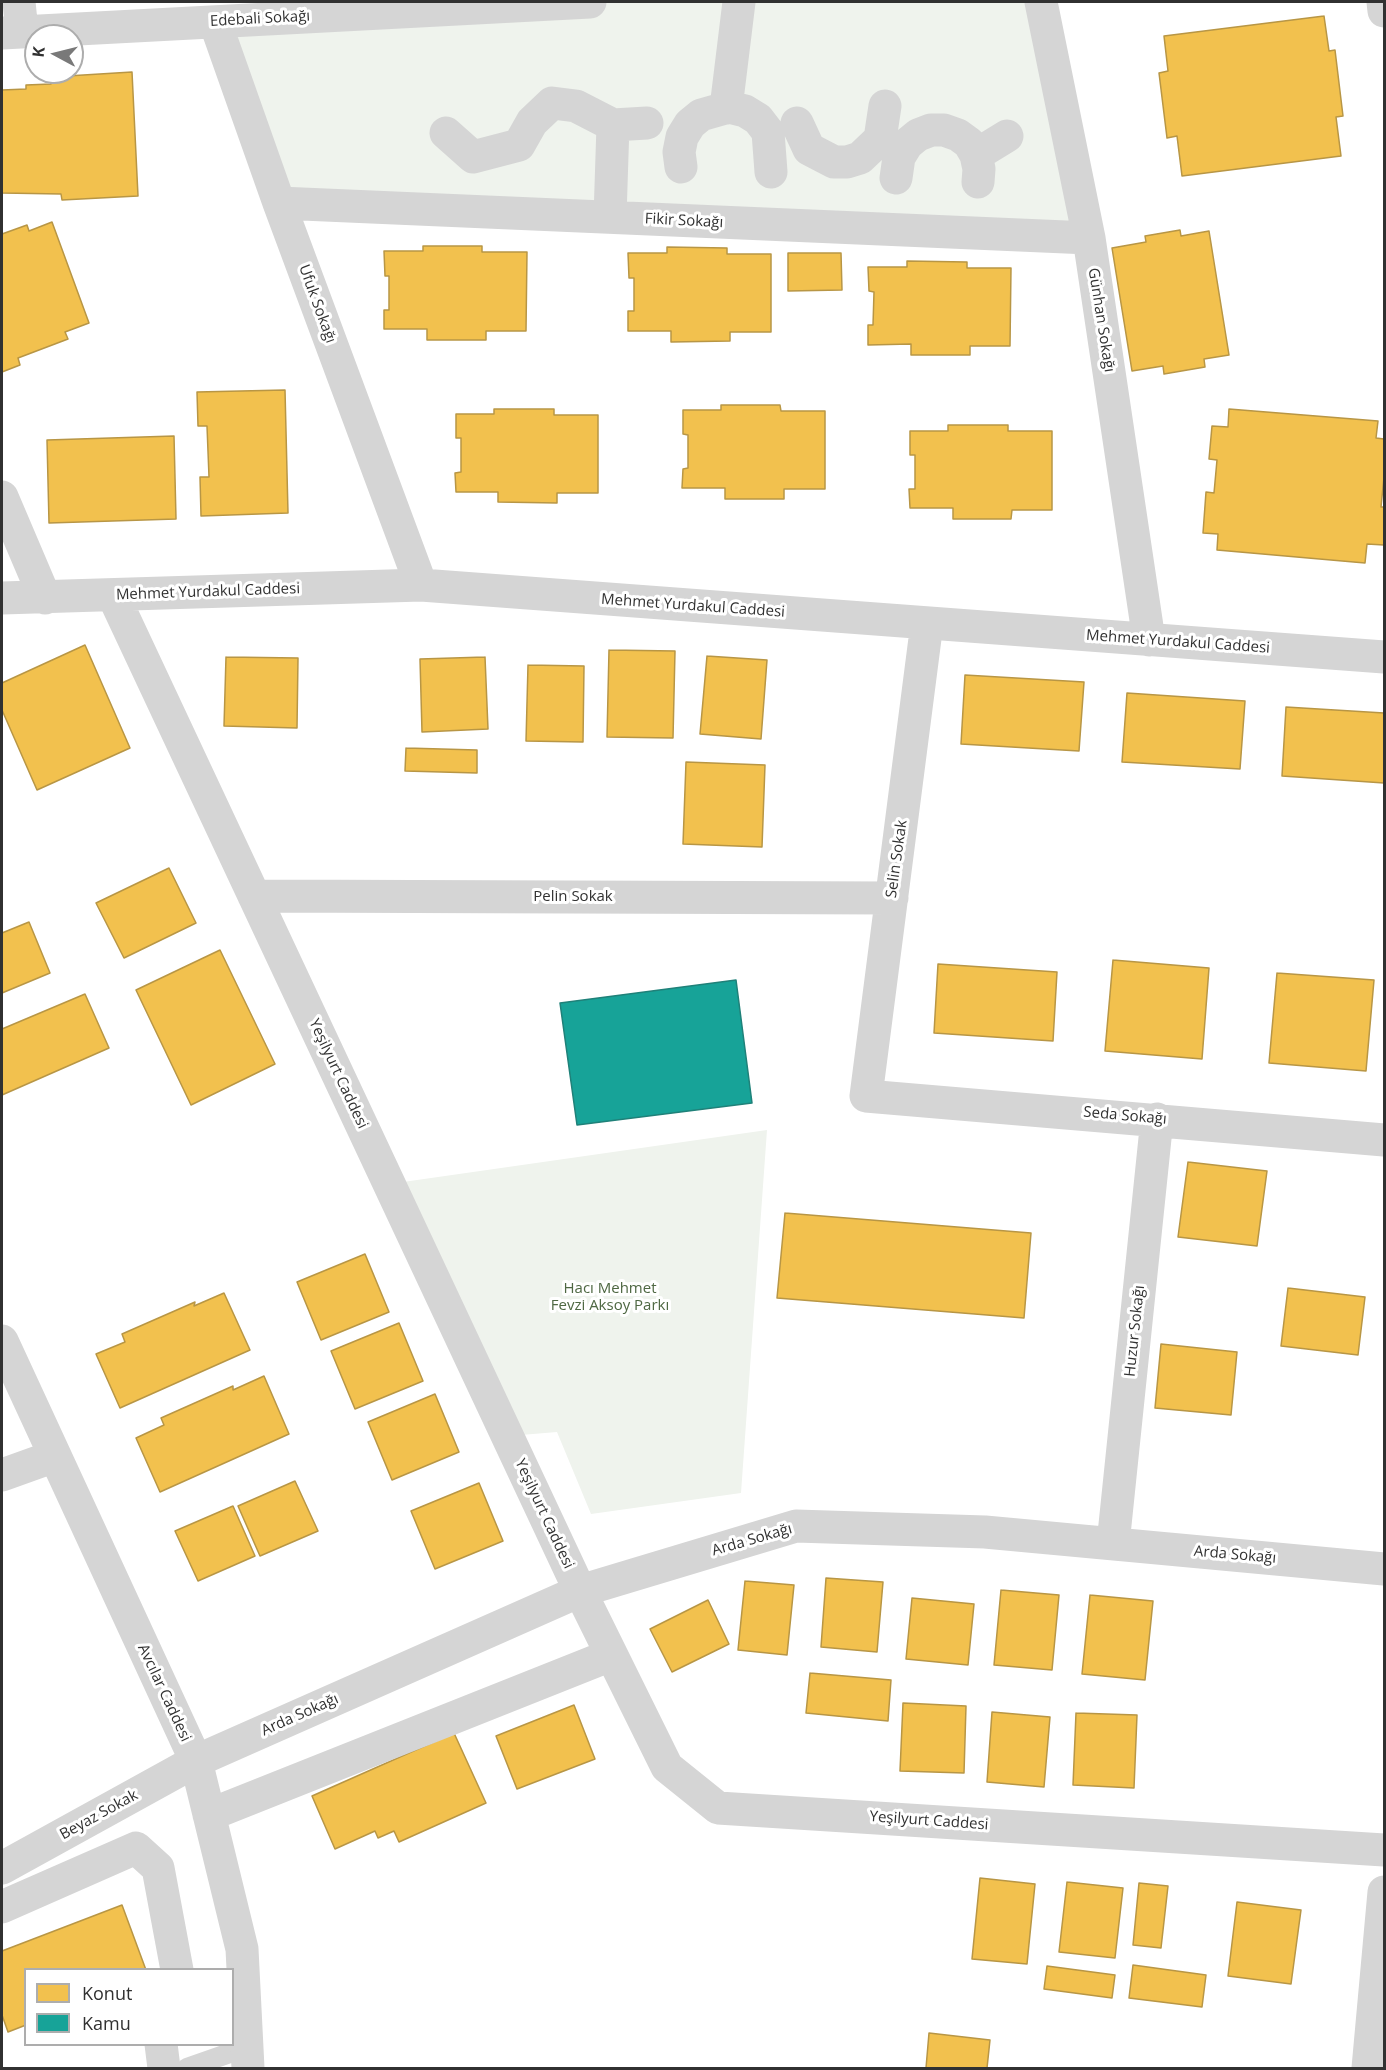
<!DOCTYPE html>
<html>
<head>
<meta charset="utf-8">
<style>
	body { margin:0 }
	#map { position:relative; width:1386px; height:2070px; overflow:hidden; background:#fff; font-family:"Open Sans",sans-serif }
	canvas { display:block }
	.frame { position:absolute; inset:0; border:3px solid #313131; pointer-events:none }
	.legend { position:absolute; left:24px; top:1968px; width:210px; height:78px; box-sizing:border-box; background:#fff; border:2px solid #adadad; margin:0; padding:8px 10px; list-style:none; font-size:18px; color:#313131 }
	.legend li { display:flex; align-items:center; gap:12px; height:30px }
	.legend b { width:30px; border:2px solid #adadad }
	.north { position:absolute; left:24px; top:24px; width:60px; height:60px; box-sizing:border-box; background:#fff; border:2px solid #adadad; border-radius:50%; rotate:277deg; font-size:16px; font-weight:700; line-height:24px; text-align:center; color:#313131 }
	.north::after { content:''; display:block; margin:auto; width:21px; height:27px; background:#797979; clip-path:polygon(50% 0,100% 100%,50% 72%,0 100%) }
</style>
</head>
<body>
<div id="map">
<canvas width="1386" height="2070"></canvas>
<div class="frame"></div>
<ul class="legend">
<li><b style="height:16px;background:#f2c14e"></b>Konut</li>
<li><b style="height:16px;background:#17a398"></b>Kamu</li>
</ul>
<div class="north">K</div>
</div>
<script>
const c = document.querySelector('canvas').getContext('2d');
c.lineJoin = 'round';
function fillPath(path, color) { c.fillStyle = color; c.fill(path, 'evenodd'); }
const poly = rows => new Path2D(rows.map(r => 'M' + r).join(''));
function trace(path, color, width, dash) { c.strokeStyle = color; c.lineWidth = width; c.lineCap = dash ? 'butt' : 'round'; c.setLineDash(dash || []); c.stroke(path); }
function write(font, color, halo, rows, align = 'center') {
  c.font = font + ' "Open Sans",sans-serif'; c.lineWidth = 6; c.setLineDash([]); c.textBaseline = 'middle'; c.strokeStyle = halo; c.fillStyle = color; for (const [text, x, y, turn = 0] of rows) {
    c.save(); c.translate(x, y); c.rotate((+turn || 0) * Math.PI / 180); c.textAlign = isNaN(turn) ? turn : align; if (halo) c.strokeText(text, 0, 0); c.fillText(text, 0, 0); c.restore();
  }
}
const green = poly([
	[590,2,1041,2,1089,238,279,203,215,22],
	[767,1130,741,1493,591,1514,557,1432,521,1435,389,1184]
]);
const homes = poly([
	[1324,16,1329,51,1335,50,1343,116,1336,117,1341,156,1182,176,1177,136,1167,138,1159,73,1168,71,1164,36,1324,16],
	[132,72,138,196,62,200,61,194,2,193,2,90,26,89,26,85,51,84,51,77,132,72],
	[52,222,89,323,65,332,68,339,18,358,20,365,2,372,2,234,27,225,29,231,52,222],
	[1180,230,1181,236,1209,231,1229,355,1204,359,1205,367,1164,374,1163,366,1132,371,1112,248,1146,242,1145,236,1180,230],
	[423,246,482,246,482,252,527,252,526,331,486,331,486,340,427,340,427,329,384,329,384,310,389,310,389,276,385,276,384,251,423,251,423,246],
	[667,247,727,248,727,254,771,254,771,332,730,332,730,341,671,342,671,331,628,331,628,311,634,311,634,278,629,278,628,253,667,253,667,247],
	[788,253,841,253,842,290,788,291,788,253],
	[907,261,967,262,967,268,1011,268,1010,346,970,346,970,355,911,355,911,344,868,345,868,325,873,325,874,292,869,291,868,267,907,267,907,261],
	[285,390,288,513,201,516,200,477,209,477,207,426,198,426,197,392,285,390],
	[721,405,780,405,781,411,825,411,825,489,784,489,784,499,725,499,725,488,682,488,683,469,688,468,688,435,683,434,683,410,721,410,721,405],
	[494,409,554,409,554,415,598,415,598,493,557,493,557,503,498,502,498,492,456,492,455,473,461,472,461,438,456,438,456,414,494,414,494,409],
	[1229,409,1378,421,1376,438,1384,439,1384,477,1381,507,1384,507,1384,545,1367,544,1365,563,1217,550,1218,534,1203,533,1206,492,1214,493,1217,460,1209,459,1212,426,1228,427,1229,409],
	[948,425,1008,425,1008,431,1052,431,1052,510,1012,510,1011,519,953,519,953,508,910,508,909,489,915,489,915,455,910,455,910,431,948,431,948,425],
	[174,436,176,519,49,523,47,440,174,436],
	[85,645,130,748,37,790,2,710,2,683,85,645],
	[609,650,675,651,673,738,607,737,609,650],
	[707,656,767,660,761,739,700,734,707,656],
	[226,657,298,658,297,728,224,726,226,657],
	[485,657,488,729,422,732,420,659,485,657],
	[528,665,584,666,583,742,526,741,528,665],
	[965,675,1084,682,1079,751,961,744,965,675],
	[1127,693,1245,701,1240,769,1122,762,1127,693],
	[1286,707,1384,713,1384,783,1282,776,1286,707],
	[406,748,477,750,477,773,405,771,406,748],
	[686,762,765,765,762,847,683,844,686,762],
	[169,868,196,923,124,958,96,903,169,868],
	[29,922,50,973,2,993,2,933,29,922],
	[220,950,275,1064,191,1105,136,990,220,950],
	[1113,960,1209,968,1202,1059,1105,1051,1113,960],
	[938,964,1057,972,1053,1041,934,1033,938,964],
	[1277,973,1374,980,1366,1071,1269,1063,1277,973],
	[85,994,109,1048,2,1095,2,1029,85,994],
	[1188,1162,1267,1171,1257,1246,1178,1237,1188,1162],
	[785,1213,1031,1233,1024,1318,777,1298,785,1213],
	[365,1254,389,1312,321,1340,297,1282,365,1254],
	[1288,1288,1365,1297,1358,1355,1281,1346,1288,1288],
	[224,1293,250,1350,120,1408,96,1354,125,1342,122,1334,195,1302,194,1306,224,1293],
	[399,1323,423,1381,355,1409,331,1351,399,1323],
	[1161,1344,1237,1352,1231,1415,1155,1408,1161,1344],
	[264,1376,289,1434,160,1492,136,1438,164,1425,161,1418,233,1386,233,1390,264,1376],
	[435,1394,459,1452,392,1480,368,1422,435,1394],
	[295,1481,318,1531,260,1556,238,1506,295,1481],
	[479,1483,503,1541,435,1569,411,1511,479,1483],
	[233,1506,255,1556,198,1581,175,1531,233,1506],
	[826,1578,883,1582,877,1652,821,1647,826,1578],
	[745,1581,794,1585,787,1655,738,1650,745,1581],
	[1001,1590,1059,1595,1052,1670,994,1665,1001,1590],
	[1090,1595,1153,1601,1145,1680,1082,1674,1090,1595],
	[912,1598,974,1604,968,1665,906,1659,912,1598],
	[708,1600,729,1644,672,1672,650,1629,708,1600],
	[810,1673,891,1680,888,1721,806,1713,810,1673],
	[903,1703,966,1706,964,1773,900,1771,903,1703],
	[574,1705,595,1759,517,1789,496,1736,574,1705],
	[992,1712,1050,1717,1044,1787,987,1782,992,1712],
	[1076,1713,1137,1715,1134,1788,1073,1785,1076,1713],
	[454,1733,486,1803,399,1842,394,1831,378,1838,375,1831,335,1849,312,1796,454,1733],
	[980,1878,1035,1884,1027,1964,972,1959,980,1878],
	[1067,1882,1123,1888,1115,1958,1059,1952,1067,1882],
	[1139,1883,1168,1886,1161,1948,1133,1945,1139,1883],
	[1237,1902,1301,1910,1291,1984,1228,1976,1237,1902],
	[122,1905,146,1970,26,1970,26,2025,8,2032,2,2015,2,1951,122,1905],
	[1133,1965,1206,1975,1202,2007,1129,1998,1133,1965],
	[1047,1966,1115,1975,1112,1998,1044,1989,1047,1966],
	[929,2033,990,2040,987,2068,926,2068,929,2033]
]);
const public = poly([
	[736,980,752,1103,577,1125,560,1003,736,980]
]);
const lane = poly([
	[187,2068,247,2047]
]);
const street = poly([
	[19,2,22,32],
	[1041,2,1089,238,1149,640],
	[1383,2,1384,11],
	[215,22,279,203,421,585],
	[2,33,590,2],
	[726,108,739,2],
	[797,123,809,149,834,162,847,162,860,158,880,139,885,106],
	[446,133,473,157,519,145,532,122,552,103,576,106,613,125,647,123],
	[976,155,1007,136],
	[681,167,679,152,682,137,690,124,701,115,729,107,745,111,758,119,768,132,771,172],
	[896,178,899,157,907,144,918,135,931,130,944,130,958,135,969,143,976,155,979,169,978,182],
	[279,203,1089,238],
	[610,217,613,125],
	[2,497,45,598],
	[113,595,580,1591,667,1767,718,1808,1384,1850],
	[2,598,421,585,1384,657],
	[927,623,866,1096,1384,1140],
	[254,896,892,898],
	[2,1341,196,1761,242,1949,248,2068],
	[2,1475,55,1456],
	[1113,1544,1157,1119],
	[209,1815,611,1655],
	[2,1868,196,1761,580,1591,796,1526,985,1532,1384,1569],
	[2,1907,136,1848,158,1868,177,1970],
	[161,2044,164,2068],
	[1368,2068,1384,1892]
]);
const streetNames = [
	["Edebali Sokağı",260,19,-3],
	["Fikir Sokağı",684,221,3],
	["Ufuk Sokağı",317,304,70],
	["Günhan Sokağı",1101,320,81],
	["Mehmet Yurdakul Caddesi",208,592,-2],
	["Mehmet Yurdakul Caddesi",693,606,4],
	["Mehmet Yurdakul Caddesi",1178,642,4],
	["Selin Sokak",897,859,-82],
	["Pelin Sokak",573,897],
	["Yeşilyurt Caddesi",338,1074,65],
	["Seda Sokağı",1125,1116,5],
	["Huzur Sokağı",1135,1331,-84],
	["Yeşilyurt Caddesi",544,1514,65],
	["Arda Sokağı",752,1540,-16],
	["Arda Sokağı",1235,1555,5],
	["Avcılar Caddesi",164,1693,65],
	["Arda Sokağı",300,1715,-24],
	["Beyaz Sokak",99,1815,-29],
	["Yeşilyurt Caddesi",929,1821,4]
];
const parkNames = [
	["Hacı Mehmet",610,1289],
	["Fevzi Aksoy Parkı",610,1306]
];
fillPath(green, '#eff3ed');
fillPath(homes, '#f2c14e');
trace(homes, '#b89645', 1.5);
fillPath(public, '#17a398');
trace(public, '#1f8179', 1.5);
trace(lane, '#d5d5d5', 20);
trace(street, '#d5d5d5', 33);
write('15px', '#313131', '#fff', streetNames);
write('15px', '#4f6843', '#fff', parkNames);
</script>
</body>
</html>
